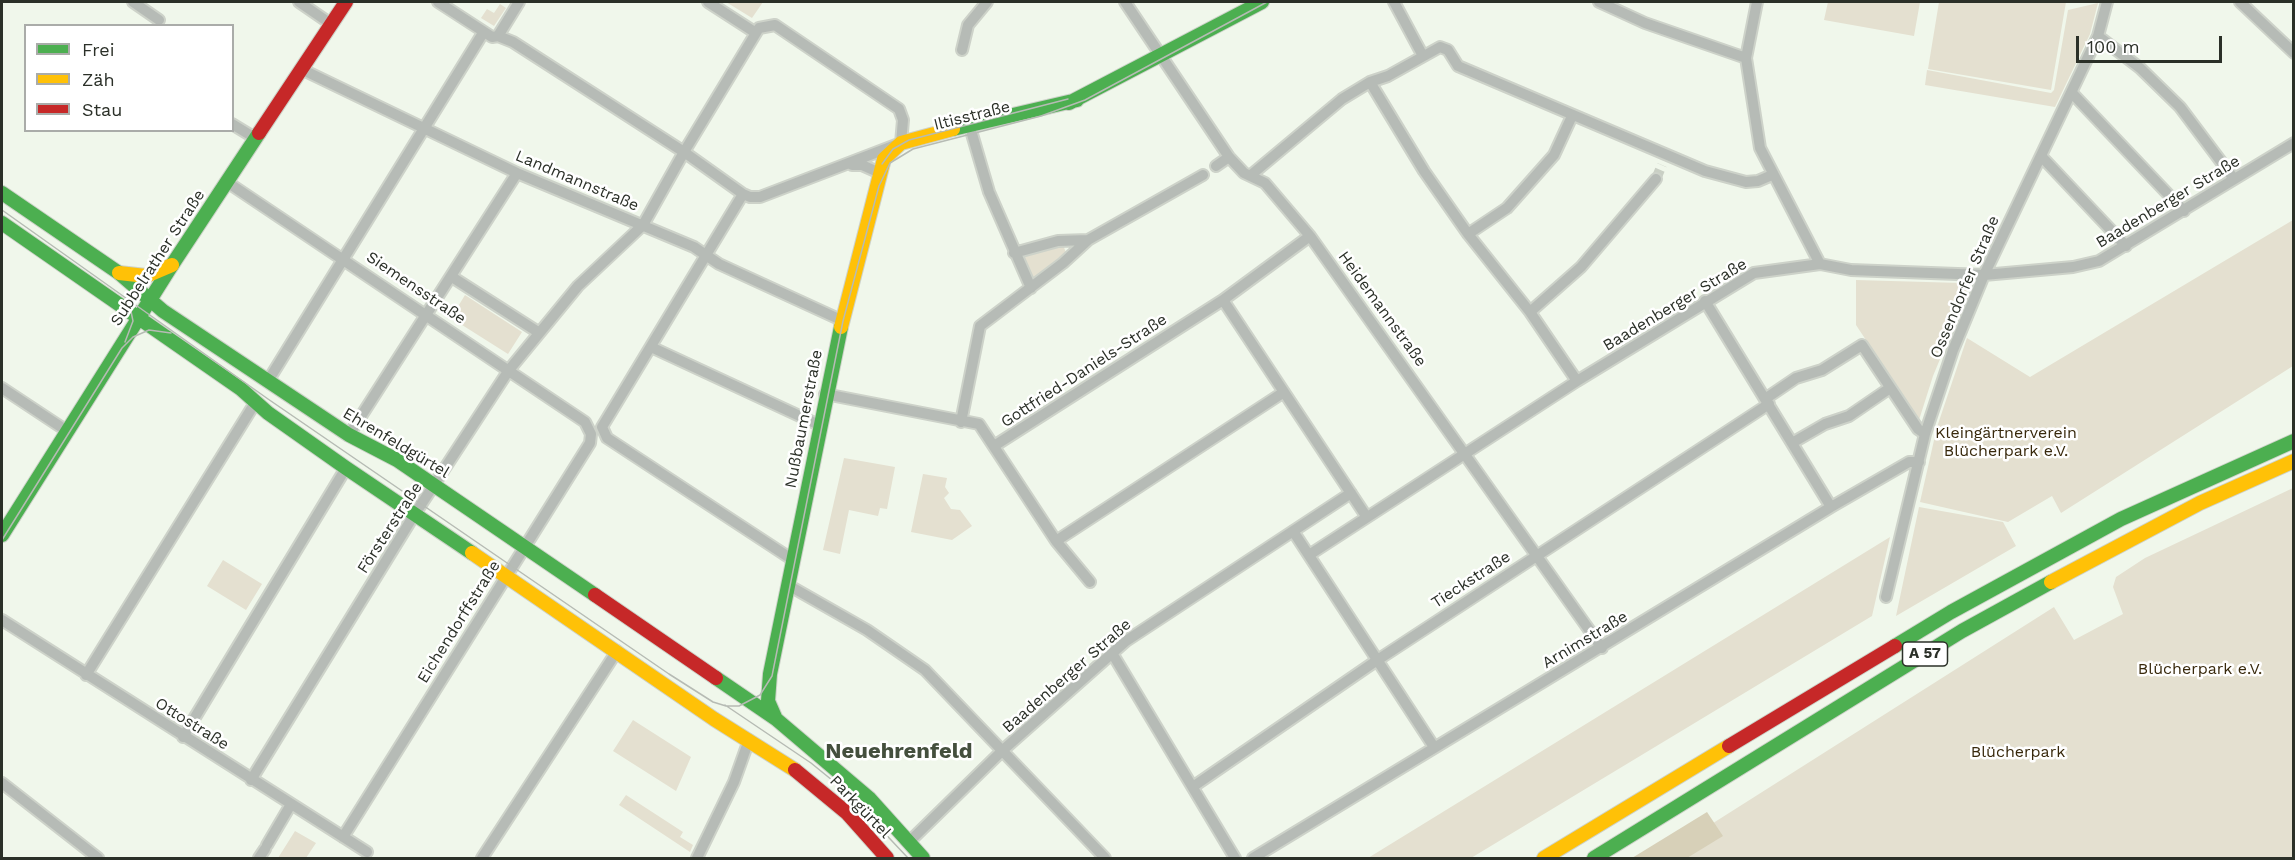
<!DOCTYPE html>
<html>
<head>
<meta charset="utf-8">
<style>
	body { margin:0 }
	#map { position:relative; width:2295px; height:860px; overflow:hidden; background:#f0f7eb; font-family:"Work Sans",sans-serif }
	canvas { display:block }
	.frame { position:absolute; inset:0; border:3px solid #2b3028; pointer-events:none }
	.legend { position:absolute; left:24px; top:24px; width:210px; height:108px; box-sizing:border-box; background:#fff; border:2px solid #aaaca9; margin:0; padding:8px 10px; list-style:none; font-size:18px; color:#2b3028 }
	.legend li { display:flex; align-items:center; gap:12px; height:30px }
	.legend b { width:30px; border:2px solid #aaaca9 }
	.scale { position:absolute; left:2076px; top:36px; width:146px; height:27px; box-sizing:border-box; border:3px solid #2b3028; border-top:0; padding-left:8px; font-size:18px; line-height:21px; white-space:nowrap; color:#2b3028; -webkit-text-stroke:4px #fff; paint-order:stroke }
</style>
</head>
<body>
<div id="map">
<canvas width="2295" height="860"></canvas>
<div class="frame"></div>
<ul class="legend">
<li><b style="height:8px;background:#4caf50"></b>Frei</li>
<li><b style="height:8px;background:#ffc107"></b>Zäh</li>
<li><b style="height:8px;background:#c62828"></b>Stau</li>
</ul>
<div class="scale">100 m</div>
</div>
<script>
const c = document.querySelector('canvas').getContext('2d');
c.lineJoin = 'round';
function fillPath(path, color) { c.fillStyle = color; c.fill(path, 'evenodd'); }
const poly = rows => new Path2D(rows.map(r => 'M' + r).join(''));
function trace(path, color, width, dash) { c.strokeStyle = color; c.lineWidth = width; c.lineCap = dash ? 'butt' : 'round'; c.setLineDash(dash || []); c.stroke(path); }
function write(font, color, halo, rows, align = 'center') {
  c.font = font + ' "Work Sans",sans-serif'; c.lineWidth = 5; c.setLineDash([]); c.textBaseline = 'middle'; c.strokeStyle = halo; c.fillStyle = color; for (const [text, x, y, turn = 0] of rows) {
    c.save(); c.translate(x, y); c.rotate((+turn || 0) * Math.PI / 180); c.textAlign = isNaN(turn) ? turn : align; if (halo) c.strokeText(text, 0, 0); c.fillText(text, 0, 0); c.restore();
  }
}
const green = poly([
	[726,2,763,2,752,18],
	[1828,2,1920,2,1914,36,1824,20],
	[1939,2,2066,2,2051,90,1928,69],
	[2098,3,2090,34,2055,107,1925,85,1927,70,2051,93,2054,90,2068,10],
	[500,4,506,8,494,26,481,18,487,9,494,13],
	[2293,220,2293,366,2061,513,2052,496,2008,522,1920,502,1937,427,1967,338,2030,377],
	[1063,245,1067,255,1032,281,1024,267,1023,254],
	[1856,280,1961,283,1967,289,1965,299,1933,376,1919,420,1856,325],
	[465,295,522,332,508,354,451,318],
	[844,458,895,467,887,509,880,508,878,516,849,510,840,554,823,550],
	[923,474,947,478,945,487,949,493,944,498,951,509,960,510,972,526,952,540,911,532],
	[2293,488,2293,858,1658,858,2054,607,2074,640,2123,614,2113,587,2116,577,2145,558],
	[1919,507,2003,522,2016,546,1896,616],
	[1890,537,1872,616,1471,858,1368,858],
	[223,560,262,584,246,610,207,586],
	[633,720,691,757,676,791,613,751],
	[626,795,683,832,680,837,693,845,690,852,619,805],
	[295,831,316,843,306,858,278,858]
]);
const forest = poly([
	[1707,812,1723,836,1687,858,1632,858]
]);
const streetTunnel = poly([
	[1656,179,1662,165]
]);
const street = poly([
	[133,2,159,20],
	[299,2,331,24],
	[438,2,492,37,498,36,519,2],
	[708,2,756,33],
	[1125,2,1229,157,1244,173,1265,183,1310,236,1602,648],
	[1394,2,1423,56],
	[1599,2,1645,23,1746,58],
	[1757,2,1746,58,1760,148,1820,264],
	[2240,2,2294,53],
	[2098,36,2140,68,2180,107,2234,179],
	[962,50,968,25,987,2],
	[301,69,517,173,694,247,719,264,841,320],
	[1370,82,1424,171,1468,234,1530,312,1577,381],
	[2072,93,2184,211],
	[232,124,255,138],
	[972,134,989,192,1031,288],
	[2041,156,2126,246],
	[852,165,862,165,880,173],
	[1216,166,1229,157],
	[1251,175,1342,99,1370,82,1388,76,1440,47,1448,50,1458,66,1705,171,1746,182,1758,181,1772,175],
	[227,182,585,422,591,434,590,443,343,837],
	[743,194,602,427,607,438,793,560],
	[1468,234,1507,208,1554,155,1572,116],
	[1014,253,1058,241,1088,240,1203,175],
	[452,277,538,332],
	[1223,300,1366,516],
	[1705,301,1831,507],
	[1530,312,1581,267,1656,179],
	[651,347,819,425],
	[268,381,483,33],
	[2,388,67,431],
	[825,394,979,424,1056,541,1090,582],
	[1765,399,1796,378,1822,370,1862,345,1918,429,1925,434],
	[961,422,980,326,1063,263,1088,240],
	[349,435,517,173],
	[1792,443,1825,424,1849,416,1890,388],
	[994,446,1223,300,1310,236],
	[1293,531,1434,747],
	[1056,541,1284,392],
	[1309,555,1577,381,1754,273,1820,264,1851,270,1984,275,2073,267,2099,261,2294,143],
	[788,585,867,630,925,670,1105,858],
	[1886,597,1925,434,1953,350,1984,275,2098,36,2107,2],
	[2,620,367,852],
	[1112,653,1235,858],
	[86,675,255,403],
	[183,737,346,468],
	[251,780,411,520,509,370,578,286,643,225,684,152,743,194,750,197,760,197,901,143,903,120,899,109,775,25,759,28,684,152,513,42,498,36],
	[2,783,98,858],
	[1194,786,1376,661,1769,404],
	[909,842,1003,750,1126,641,1351,493],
	[267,845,290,806],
	[259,858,265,849],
	[482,858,617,651],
	[697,858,734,782,749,740],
	[1253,858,1831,507,1909,462,1919,462]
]);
const fast = poly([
	[1069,103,1262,2],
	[953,129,1077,100],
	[2,193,119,273,163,311,349,435,397,460,595,595],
	[2,223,241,389,268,413,346,468,472,553],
	[2,535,172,265,259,133],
	[1895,646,1951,612,2121,519,2294,441],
	[716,678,776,719,869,798,923,858],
	[775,717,768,701,770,674,841,327],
	[1594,858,1962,631,2051,582]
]);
const slow = poly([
	[119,273,146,276,172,265],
	[841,327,884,159,901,143,953,129],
	[472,553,714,719,795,770],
	[2051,582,2200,503,2294,461],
	[1544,858,1729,746]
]);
const jam = poly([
	[259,133,346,2],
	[595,595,716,678],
	[1729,746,1895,646],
	[795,770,847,813,887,858]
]);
const tram = poly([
	[882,164,893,149,909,140,1068,99],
	[2,210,268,399,669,674,713,702,726,706,739,706,760,695,772,676,843,321,879,186,890,163,913,149,1041,116,1085,100,1267,2],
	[125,342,133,321,128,297],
	[2,540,122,348,133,337,149,330,171,333],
	[725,705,811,763,843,789,908,858]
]);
const shields = [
	[1925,654,45]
];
const shieldNames = [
	["A 57",1925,654]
];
const streetNames = [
	["Iltisstraße",972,116,-14],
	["Landmannstraße",577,181,23],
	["Baadenberger Straße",2168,202,-31],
	["Subbelrather Straße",158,258,-57],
	["Ossendorfer Straße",1965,287,-67],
	["Siemensstraße",416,288,34],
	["Baadenberger Straße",1675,305,-31],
	["Heidemannstraße",1382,309,54],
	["Gottfried-Daniels-Straße",1084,371,-33],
	["Nußbaumerstraße",804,419,-79],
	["Ehrenfeldgürtel",396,443,31],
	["Försterstraße",390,528,-57],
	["Tieckstraße",1471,580,-33],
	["Eichendorffstraße",459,622,-58],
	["Arnimstraße",1585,640,-31],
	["Baadenberger Straße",1067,676,-41],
	["Ottostraße",192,724,32],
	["Parkgürtel",860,807,46]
];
const parkNames = [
	["Kleingärtnerverein",2006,433],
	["Blücherpark e.V.",2006,451],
	["Blücherpark e.V.",2200,669],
	["Blücherpark",2018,752]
];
const districtNames = [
	["Neuehrenfeld",899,752]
];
fillPath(green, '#e4e0d0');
fillPath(forest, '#d7d0b8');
trace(streetTunnel, '#c9cfc4', 10, [10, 5]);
trace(street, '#cdd2c9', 14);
trace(fast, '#cdd2c9', 16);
trace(slow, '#cdd2c9', 16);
trace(jam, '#cdd2c9', 16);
trace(street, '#b6bbb6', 10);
trace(fast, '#4caf50', 14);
trace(slow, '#ffc107', 14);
trace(jam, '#c62828', 14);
trace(tram, '#b6bbb4', 1.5);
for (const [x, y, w] of shields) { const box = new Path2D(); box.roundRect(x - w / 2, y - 12, w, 24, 4.5); c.fillStyle = '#fff'; c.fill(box); trace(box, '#2b3028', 1.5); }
write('bold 15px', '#2b3028', null, shieldNames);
write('16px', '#2b3028', '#fff', streetNames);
write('16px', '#38290c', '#fff', parkNames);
write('bold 22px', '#444f3d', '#fff', districtNames);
</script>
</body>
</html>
